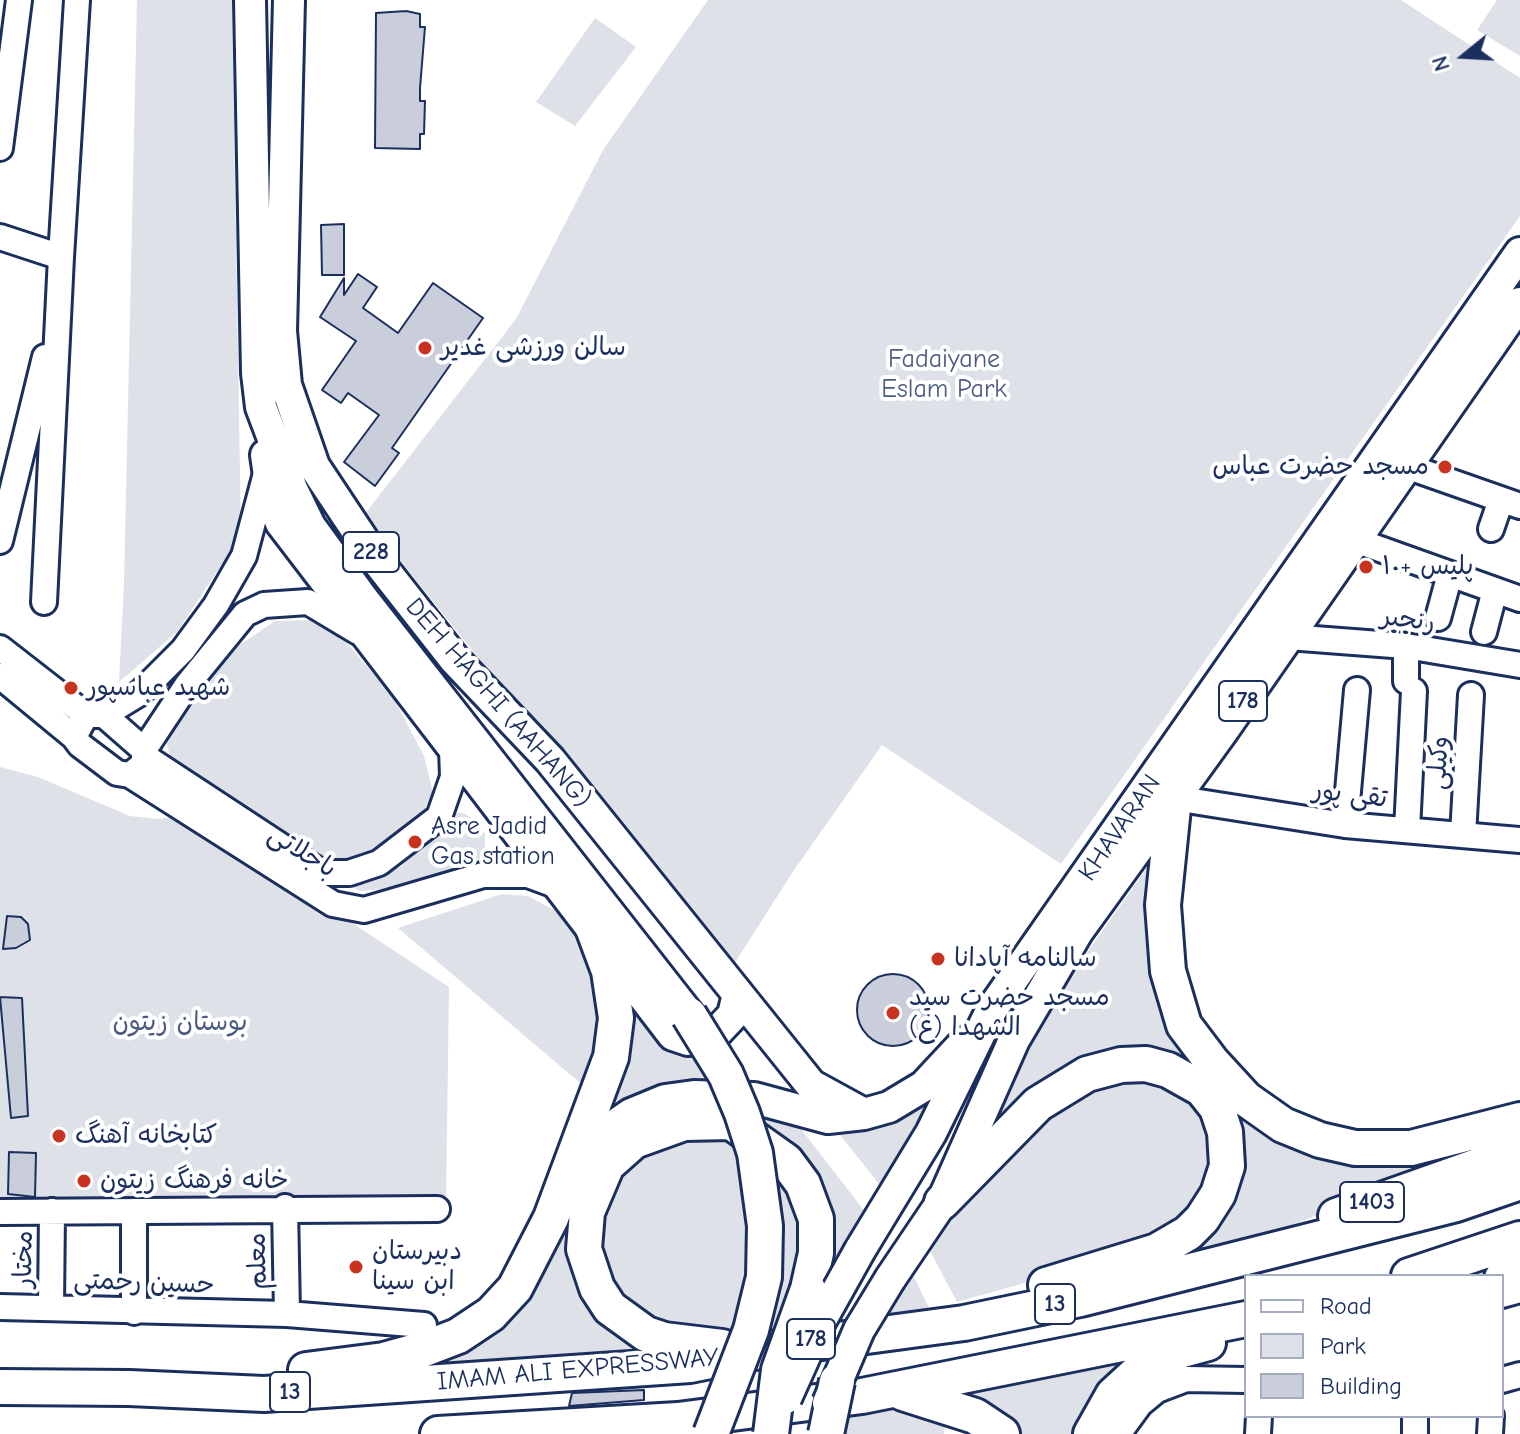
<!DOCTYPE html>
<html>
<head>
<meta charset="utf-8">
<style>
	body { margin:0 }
	#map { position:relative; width:1520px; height:1434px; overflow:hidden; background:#fff; font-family:"Comic Neue",sans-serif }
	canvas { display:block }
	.legend { position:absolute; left:1244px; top:1274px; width:260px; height:144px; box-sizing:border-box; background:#fff; border:2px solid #a4acbf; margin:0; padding:10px 14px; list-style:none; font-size:24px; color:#1b2f5e }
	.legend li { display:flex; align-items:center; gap:16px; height:40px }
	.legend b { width:40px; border:2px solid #a4acbf }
	.north { position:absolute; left:1424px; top:16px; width:80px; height:80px; -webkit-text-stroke:6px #fff; paint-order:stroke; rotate:252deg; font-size:22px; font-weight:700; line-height:32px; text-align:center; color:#1b2f5e }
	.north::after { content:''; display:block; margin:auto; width:28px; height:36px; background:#1b2f5e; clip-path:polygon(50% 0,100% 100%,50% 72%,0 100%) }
</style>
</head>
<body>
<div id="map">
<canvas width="1520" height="1434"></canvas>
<ul class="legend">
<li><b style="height:10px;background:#fff"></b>Road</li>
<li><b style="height:22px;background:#dee1e7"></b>Park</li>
<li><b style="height:22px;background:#caceda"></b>Building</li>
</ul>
<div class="north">N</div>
</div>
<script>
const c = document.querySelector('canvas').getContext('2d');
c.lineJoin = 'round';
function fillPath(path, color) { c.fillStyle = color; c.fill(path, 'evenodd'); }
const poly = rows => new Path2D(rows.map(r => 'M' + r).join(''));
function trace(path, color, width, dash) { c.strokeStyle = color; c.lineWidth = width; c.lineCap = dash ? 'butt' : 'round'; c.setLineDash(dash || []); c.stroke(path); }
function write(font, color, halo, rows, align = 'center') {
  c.font = font + ' "Comic Neue","Playpen Sans Arabic",sans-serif'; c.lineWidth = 8; c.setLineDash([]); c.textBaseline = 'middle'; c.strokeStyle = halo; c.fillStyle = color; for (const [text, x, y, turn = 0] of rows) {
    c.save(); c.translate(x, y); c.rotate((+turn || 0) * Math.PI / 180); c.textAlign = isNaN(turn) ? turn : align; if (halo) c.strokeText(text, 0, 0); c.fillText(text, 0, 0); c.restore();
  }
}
const green = poly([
	[137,0,232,0,241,535,177,632,119,682,124,583],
	[708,0,1401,0,1520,78,1520,216,1061,864,882,745,794,870,729,972,364,515,516,319,603,150],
	[1497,0,1520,0,1520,56,1477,30],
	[595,18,636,47,575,126,536,102],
	[310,620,344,640,392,695,424,756,433,793,418,821,379,854,336,863,298,845,171,760,164,734,229,652,275,621],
	[0,767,38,777,130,816,158,819,189,815,449,987,446,1201,0,1203],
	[447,813,463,813,474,819,485,834,485,851,477,865,410,887,360,891,342,882,372,877,400,867,441,828],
	[1149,865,1162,974,1274,1128,1520,1144,1338,1206,1262,1238,1077,1283,1226,1209,1201,1070,1174,1057,1060,1072,1020,1095,979,1157,1027,1037],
	[502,894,528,896,556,911,590,957,602,1025,586,1088,398,928],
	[618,973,679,1057,698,1046,721,1089,603,1125],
	[1118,1070,1189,1089,1219,1149,1195,1215,1100,1262,957,1302,929,1249,952,1214,1032,1119],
	[942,1084,883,1189,833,1126],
	[758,1112,801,1129,866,1213,788,1359,821,1255],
	[739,1130,756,1223,738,1343,672,1337,612,1298,592,1216,641,1146],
	[630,1136,583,1271,695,1350,322,1374,454,1346,569,1201],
	[770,1153,810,1229,759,1413,748,1434,778,1277,780,1220],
	[912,1273,929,1308,890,1314,912,1274],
	[1131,1355,1083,1434,1009,1434,970,1405,971,1393],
	[947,1402,944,1434,835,1434,840,1417]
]);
const building = poly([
	[406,11,420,14,420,27,425,27,420,88,420,101,425,101,424,134,420,134,420,149,375,148,376,13,406,11],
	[344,224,344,275,322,275,321,225,344,224],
	[358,274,377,287,363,308,398,333,433,283,483,318,392,448,399,453,375,486,344,462,379,415,348,393,341,403,322,390,356,341,320,317,344,278,344,295,358,274],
	[7,916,21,917,28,924,30,940,16,948,3,949,7,916],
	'857 1010a36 36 0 1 1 72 0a36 36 0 1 1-72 0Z',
	[0,997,22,998,28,1116,11,1118,0,997],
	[9,1152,36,1153,35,1197,8,1194,9,1152],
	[644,1390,644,1400,569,1406,572,1393,644,1390]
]);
const minor = poly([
	[0,148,19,0],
	[0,237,61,257,44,602],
	[61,257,77,0],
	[1406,466,1520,506],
	[1491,529,1501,500],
	[1352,539,1520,599],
	[0,541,45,357],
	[1438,618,1450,574],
	[1484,632,1495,590],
	[1288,637,1406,646,1520,665],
	[0,648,86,715],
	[0,676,74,737],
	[1406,681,1406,646],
	[86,715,104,715,144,750,144,764,130,775,117,773,80,745,74,737,86,715],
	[104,715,140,693,183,650,216,605,244,556,265,477],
	[144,750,187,685,245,614,264,605,308,602,358,632],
	[144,756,322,873,349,873,379,863,439,817,453,777,452,749],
	[130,775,333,904,364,910,483,875,528,875,555,885],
	[1174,798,1345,825,1520,840],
	[1345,825,1357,690],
	[1407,830,1414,691],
	[1463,835,1471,695],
	[285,1207,287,1314],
	[134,1211,134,1312],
	[0,1212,437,1209],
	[1502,1295,1520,1290],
	[0,1307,287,1314,424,1325],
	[51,1308,52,1211],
	[1502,1380,1520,1375],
	[1415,1416,1415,1434],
	[1118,1434,1140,1404,1157,1390,1186,1379,1246,1380],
	[1258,1434,1259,1416],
	[1490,1434,1491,1416]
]);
const major = poly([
	[250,0,257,373,261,407,292,489,310,526,363,599,689,1015],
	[289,0,281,331,286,385,314,466,375,558,455,660,550,760,811,1085,864,1114],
	[266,455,273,503,281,523,673,1035,688,1040,716,1033,733,1015,738,994],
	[574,1172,611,1128,631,1114,665,1100,694,1096,754,1098,828,1118,864,1114,889,1107,924,1086,965,1042],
	[860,1250,931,1133,992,1009,1520,253],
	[890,1279,942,1202,1014,1040,1078,931,1222,732,1520,303]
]);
const highway = poly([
	[1174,798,1163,905,1168,971,1184,1025,1212,1062,1246,1099,1283,1125,1320,1140,1355,1148,1411,1148,1520,1120],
	[942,1202,1038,1104,1087,1074,1121,1065,1146,1064,1168,1070,1202,1089,1217,1108,1225,1132,1227,1166,1218,1194,1202,1219,1188,1233,1157,1251,1046,1285],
	[1336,1216,1520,1151],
	[1409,1276,1520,1239],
	[1502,1278,1520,1271],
	[722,1347,664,1340,646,1334,610,1308,597,1288,584,1249,587,1212,607,1165,634,1141,684,1123,731,1122,786,1161,803,1184,816,1219,816,1253,808,1289],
	[306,1370,384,1360,424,1349,458,1336,491,1314,515,1288,551,1218,611,1057,616,1018,609,971,593,928],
	[0,1387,129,1388,264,1394,690,1365,770,1349,964,1323,1080,1299,1456,1204,1520,1182],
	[903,1393,975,1416,1002,1434],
	[438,1434,678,1420,862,1396,1246,1319],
	[1091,1434,1113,1395,1138,1372,1182,1350,1208,1343]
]);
const majorBridge = poly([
	[786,1398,821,1320,860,1250],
	[828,1403,859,1330,890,1279]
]);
const highwayBridge = poly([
	[689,1015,726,1075,742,1113,755,1153,765,1226,764,1277,751,1330,711,1434],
	[771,1434,779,1370,808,1289],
	[826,1434,837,1381]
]);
const markers = [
	[425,348,8,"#c8321e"],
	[1445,467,8,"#c8321e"],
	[1366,567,8,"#c8321e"],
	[71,688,8,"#c8321e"],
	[415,842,8,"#c8321e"],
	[938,959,8,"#c8321e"],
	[893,1013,8,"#c8321e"],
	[59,1136,8,"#c8321e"],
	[84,1181,8,"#c8321e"],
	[356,1267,8,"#c8321e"]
];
const shields = [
	[371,552,56],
	[1243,701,48],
	[1372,1202,64],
	[1055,1304,40],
	[811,1339,48],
	[290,1392,40]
];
const shieldNames = [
	["228",371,552],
	["178",1243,701],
	["1403",1372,1202],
	["13",1055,1304],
	["178",811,1339],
	["13",290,1392]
];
const poiNames = [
	["سالن ورزشی غدیر",441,348],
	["مسجد حضرت عباس",1429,467,"right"],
	["پلیس +۱۰",1382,567],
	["شهید عباسپور",87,688],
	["Asre Jadid",431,827],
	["Gas station",431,857],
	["سالنامه آپادانا",954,959],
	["مسجد حضرت سید",909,998],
	["الشهدا (ع)",909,1028],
	["کتابخانه آهنگ",75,1136],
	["خانه فرهنگ زيتون",100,1181],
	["دبیرستان",372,1252],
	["ابن سینا",372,1282]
];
const parkNames = [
	["Fadaiyane",944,360],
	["Eslam Park",944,390],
	["بوستان زیتون",180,1023]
];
const streetNames = [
	["رنجبر",1408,620,7],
	["DEH HAGHI (AAHANG)",498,703,49],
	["وکیلی",1439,763,-87],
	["تقی پور",1350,795,7],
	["KHAVARAN",1120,828,-55],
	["باجلانی",302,852,32],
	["مختار",24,1259,-89],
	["معلم",258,1261,-91],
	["حسین رحمتی",144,1283,2],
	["IMAM ALI EXPRESSWAY",578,1370,-5]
];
fillPath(green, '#dee1e7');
fillPath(building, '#caceda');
trace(building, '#1b2f5e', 2);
trace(minor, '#1b2f5e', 30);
trace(major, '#1b2f5e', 36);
trace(highway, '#1b2f5e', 40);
trace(minor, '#fff', 24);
trace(major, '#fff', 30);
trace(highway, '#fff', 34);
trace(majorBridge, '#1b2f5e', 36, []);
trace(highwayBridge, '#1b2f5e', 40, []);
trace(majorBridge, '#fff', 30);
trace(highwayBridge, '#fff', 34);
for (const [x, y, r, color] of markers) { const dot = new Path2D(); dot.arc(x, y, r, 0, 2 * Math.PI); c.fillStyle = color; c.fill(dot); trace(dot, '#fff', 3); }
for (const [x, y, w] of shields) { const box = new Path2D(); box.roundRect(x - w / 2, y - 20, w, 40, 6); c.fillStyle = '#fff'; c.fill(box); trace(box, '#1b2f5e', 2); }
write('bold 24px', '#1b2f5e', null, shieldNames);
write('26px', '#1b2f5e', '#fff', poiNames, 'left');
write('26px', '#4c5c80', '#fff', parkNames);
write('26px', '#1b2f5e', '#fff', streetNames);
</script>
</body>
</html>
